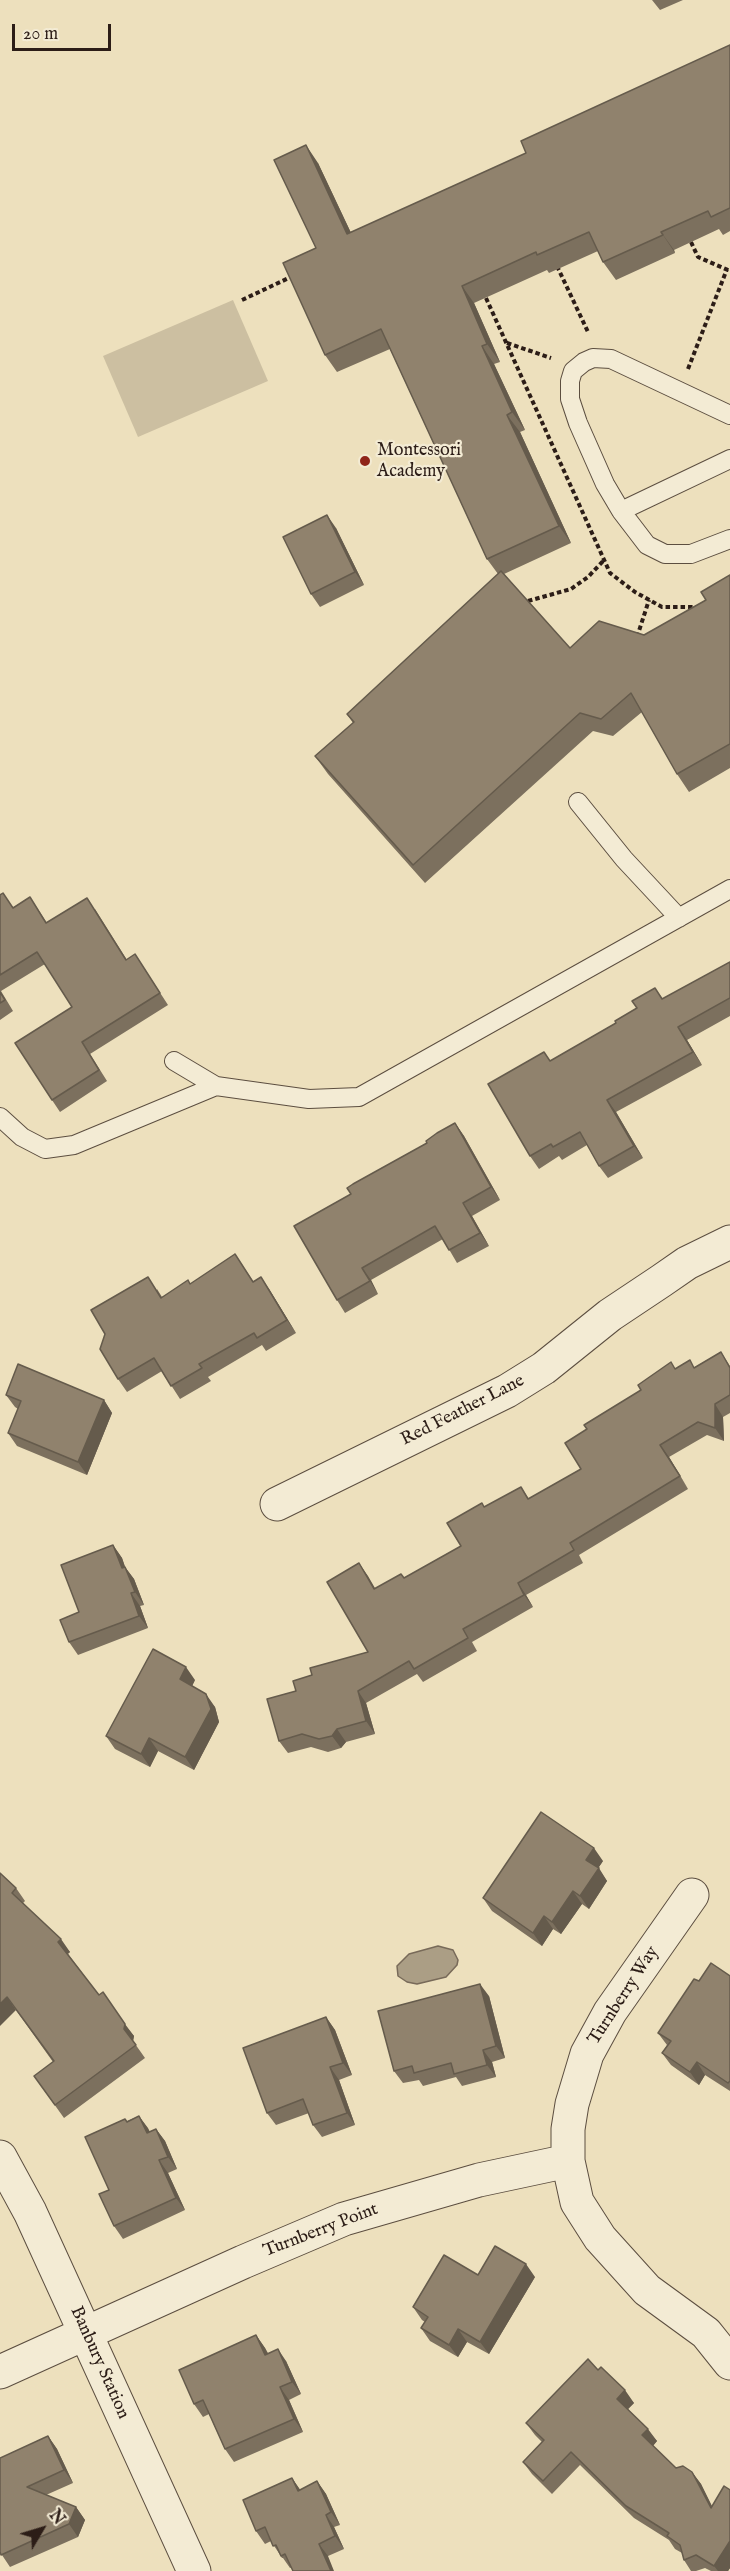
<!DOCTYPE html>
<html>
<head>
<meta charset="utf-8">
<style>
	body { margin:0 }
	#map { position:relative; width:730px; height:2571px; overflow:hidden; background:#ede0bd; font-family:"IM FELL English",serif }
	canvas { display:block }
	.north { position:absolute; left:12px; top:2499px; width:60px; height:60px; -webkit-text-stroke:4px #f3ebd4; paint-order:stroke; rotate:52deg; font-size:16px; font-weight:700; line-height:24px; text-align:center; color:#2c1d17 }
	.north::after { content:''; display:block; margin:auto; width:21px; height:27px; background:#2c1d17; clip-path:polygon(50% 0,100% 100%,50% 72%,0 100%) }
	.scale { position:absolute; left:12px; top:24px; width:99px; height:27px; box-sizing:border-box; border:3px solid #2c1d17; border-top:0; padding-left:8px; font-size:18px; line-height:21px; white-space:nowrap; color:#2c1d17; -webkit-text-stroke:4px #f3ebd4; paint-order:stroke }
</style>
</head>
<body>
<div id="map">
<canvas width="730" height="2571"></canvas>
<div class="north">N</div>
<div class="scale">20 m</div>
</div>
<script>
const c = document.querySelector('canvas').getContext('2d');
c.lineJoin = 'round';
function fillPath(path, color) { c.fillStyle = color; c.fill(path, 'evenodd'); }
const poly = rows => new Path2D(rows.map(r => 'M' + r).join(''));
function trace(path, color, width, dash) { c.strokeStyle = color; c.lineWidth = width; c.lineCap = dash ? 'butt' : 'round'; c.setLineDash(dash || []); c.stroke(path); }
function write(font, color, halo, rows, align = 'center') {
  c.font = font + ' "IM FELL English",serif'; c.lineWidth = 4.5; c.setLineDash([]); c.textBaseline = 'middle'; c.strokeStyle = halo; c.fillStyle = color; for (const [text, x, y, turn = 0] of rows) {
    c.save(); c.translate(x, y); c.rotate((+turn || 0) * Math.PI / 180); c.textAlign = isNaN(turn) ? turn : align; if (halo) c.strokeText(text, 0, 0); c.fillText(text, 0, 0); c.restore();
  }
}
const green = poly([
	[233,300,268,381,138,437,103,356]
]);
const water = poly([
	[438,1946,453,1950,458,1960,457,1965,446,1977,417,1984,407,1982,398,1976,397,1966,409,1954,438,1946]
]);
const path = poly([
	[691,242,698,257,730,271],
	[557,266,588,332],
	[486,298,610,573,635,592,662,607,696,607],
	[242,300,293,276],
	[507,343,551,358],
	[688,369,727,269],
	[528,601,571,589,588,577,604,560],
	[637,637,649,600]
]);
const service = poly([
	[730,415,611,359,593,358,584,362,573,371,570,381,570,399,578,423,605,484,621,511,730,459],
	[621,511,647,545,665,554,691,554,730,539],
	[578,802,624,859,679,918],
	[174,1061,216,1086,309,1099,359,1097,730,889],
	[0,1117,22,1137,45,1149,74,1145,216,1086]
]);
const minor = poly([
	[277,1504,507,1391,544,1368,610,1315,661,1281,687,1263,730,1242],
	[692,1895,610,2012,587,2054,572,2104,568,2129,568,2161,577,2202,600,2238,647,2290,706,2333,730,2363],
	[0,2157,30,2212,194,2571],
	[0,2372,243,2262,344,2219,479,2180,568,2161]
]);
const wall = poly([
	[652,0,683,0,660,10],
	[730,45,730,231,723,235,719,229,674,250,675,253,616,280,603,262,598,251,549,273,547,270,474,303,500,362,494,364,525,430,520,432,571,543,504,574,570,648,644,635,706,600,730,575,730,768,689,792,677,774,642,712,613,736,593,731,425,883,328,774,315,756,353,723,347,714,498,574,487,559,390,349,337,372,325,355,316,248,318,163,351,233,526,153],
	[336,528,364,585,320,607,311,594],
	[0,895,14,908,30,897,47,923,95,909,127,960,135,954,168,1005,90,1054,107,1081,60,1112,52,1100,72,1007,45,964,1,991,13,1011,0,1020],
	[730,962,730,1016,687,1040,702,1065,616,1112,643,1158,608,1178,599,1166,587,1145,562,1160,559,1156,539,1169,530,1156,551,1061,616,1023,637,1008,655,988,663,999],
	[455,1123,464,1136,500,1200,472,1216,489,1246,457,1263,443,1239,371,1280,378,1294,345,1313,337,1300,427,1143],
	[235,1254,253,1281,269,1289,296,1333,266,1351,262,1345,208,1377,211,1381,180,1399,162,1371,127,1392,118,1379,157,1289,162,1297,191,1284],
	[721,1352,730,1366,730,1413,723,1417,724,1441,707,1435,669,1457,688,1489,579,1555,583,1563,526,1595,533,1607,472,1642,477,1651,423,1682,417,1674,366,1703,375,1734,346,1742,341,1748,328,1752,311,1747,288,1753,279,1741,296,1691,312,1675,368,1652,359,1563,375,1589,404,1578,461,1546,485,1507,521,1487,529,1499,581,1469,587,1429,641,1390,676,1368,695,1367],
	[6,1395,104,1400,112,1413,87,1475,17,1446,8,1433,18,1409,15,1407],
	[113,1545,122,1558,125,1567,134,1579,144,1605,140,1606,148,1628,78,1655,69,1642,79,1612],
	[195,1680,192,1686,215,1707,219,1722,194,1770,158,1751,150,1767,115,1749,106,1736],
	[603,1861,598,1868,607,1881,589,1909,582,1904,561,1934,553,1929,542,1946,492,1911,483,1898],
	[0,1873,16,1888,25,1901,23,1903,70,1952,68,1954,99,1995,134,2036,133,2041,145,2058,64,2118,34,2076,53,2062,16,2010],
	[730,1976,730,2091,705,2075,699,2085,671,2065,662,2053,667,2045,658,2033,699,1981],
	[489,1996,505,2058,492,2062,496,2077,462,2086,456,2077,423,2086,419,2080,403,2083,394,2071],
	[326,2017,335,2030,352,2075,339,2080,355,2125,322,2137,313,2125,309,2113,276,2125,267,2113],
	[139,2116,150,2132,156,2129,165,2141,177,2169,168,2173,185,2210,123,2239,114,2226,127,2121],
	[478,2275,535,2277,489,2354,467,2342,458,2357,430,2341,421,2328,425,2322,422,2320,413,2307],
	[256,2335,265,2348,268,2353,286,2361,301,2394,289,2400,303,2432,234,2462,225,2449,209,2414,203,2417,194,2404],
	[598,2370,634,2403,628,2409,657,2441,653,2446,676,2468,692,2472,701,2484,712,2506,730,2490,730,2568,728,2571,711,2571,705,2568,696,2571,691,2571,684,2560,682,2553,675,2549,669,2540,634,2518,580,2465,552,2494,532,2474,523,2462,542,2442,535,2435,526,2423],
	[48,2436,57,2449,73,2483,46,2495,76,2507,85,2520,78,2537,10,2567,0,2552],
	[292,2478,300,2490,317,2481,326,2494,340,2525,334,2527,344,2549,328,2556,290,2568,283,2558,282,2558,271,2541,265,2544,256,2531]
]);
const shadedWall = poly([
	[306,145,318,163,360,252,347,234],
	[661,232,674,250,675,253],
	[462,286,474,303,500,362,487,344],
	[482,346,494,364,525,430,512,412],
	[507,415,520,432,571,543,559,526],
	[327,515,336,528,364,585,355,572],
	[678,1027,687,1040,702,1065,693,1052],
	[607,1100,616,1112,643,1158,634,1146],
	[455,1123,464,1136,500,1200,491,1187],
	[463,1203,472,1216,489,1246,480,1233],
	[362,1268,371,1280,378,1294],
	[261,1277,269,1289,296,1333,287,1320],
	[104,1400,112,1413,87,1475,78,1462],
	[715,1404,723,1417,724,1441,715,1428],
	[660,1445,669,1457,688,1489,680,1476],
	[113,1545,122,1558,130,1581,122,1568],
	[359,1563,368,1576,383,1602,374,1589],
	[125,1567,134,1579,144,1605,135,1592],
	[518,1583,526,1595,533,1607,524,1595],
	[131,1593,140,1606,148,1628,139,1616],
	[186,1667,195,1680,189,1692,180,1679],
	[358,1691,366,1703,375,1734,366,1721],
	[206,1694,215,1707,219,1722,194,1770,185,1757],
	[337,1729,346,1742,341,1748,332,1736],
	[149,1738,158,1751,150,1767,141,1754],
	[594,1848,603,1861,595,1873,586,1860],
	[599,1868,607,1881,589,1909,580,1896],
	[573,1891,582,1904,561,1934,552,1922],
	[544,1916,553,1929,542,1946,533,1933],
	[61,1939,70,1952,67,1954,58,1942],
	[480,1984,489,1996,505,2058,496,2046],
	[7,1997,16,2010,0,2026,0,2004],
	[326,2017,335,2030,352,2075,343,2063],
	[125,2024,134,2036,133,2041,124,2029],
	[483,2050,492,2062,496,2077,487,2065],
	[697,2062,705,2075,699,2085,690,2072],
	[330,2067,339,2080,355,2125,347,2113],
	[139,2116,148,2128,156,2145,147,2133],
	[156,2129,165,2141,177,2169,168,2157],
	[159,2160,168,2173,185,2210,176,2198],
	[526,2264,535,2277,489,2354,480,2342],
	[458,2329,467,2342,458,2357,449,2345],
	[256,2335,265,2348,274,2367,265,2355],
	[278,2349,286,2361,301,2394,292,2382],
	[280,2387,289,2400,303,2432,294,2419],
	[625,2390,634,2403,626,2411,617,2399],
	[648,2429,657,2441,651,2448,642,2435],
	[48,2436,57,2449,73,2483,64,2470],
	[692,2472,701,2484,719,2521,711,2508],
	[292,2478,301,2491,298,2491],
	[317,2481,326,2494,340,2525,331,2512],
	[76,2507,85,2520,78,2537,69,2524],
	[326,2515,334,2527,344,2549,335,2536],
	[730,2541,730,2568,728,2571,718,2571,714,2566],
	[319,2544,328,2556,334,2571,331,2571]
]);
const building = poly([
	[730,45,730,208,711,217,708,211,661,232,663,235,603,262,589,232,537,255,536,252,462,286,487,344,482,346,512,412,507,415,559,526,487,559,381,329,325,355,283,263,316,248,274,160,306,145,347,234,526,153,521,141,730,45],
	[327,515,355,572,311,594,283,537,327,515],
	[501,571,570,648,599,621,644,635,706,600,701,592,730,575,730,744,677,774,631,693,601,719,580,713,413,865,315,756,354,722,347,714,501,571],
	[3,893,13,908,30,897,46,923,87,898,126,960,135,954,160,993,82,1042,99,1070,52,1100,15,1043,72,1007,37,952,0,975,0,895,3,893],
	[730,962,730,998,678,1027,693,1052,607,1100,634,1146,599,1166,580,1132,553,1147,551,1144,530,1156,488,1084,544,1052,550,1061,616,1023,615,1021,637,1008,632,1001,655,988,662,999,730,962],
	[0,992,5,1000,0,1003,0,992],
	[455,1123,491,1187,463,1203,480,1233,449,1250,435,1226,362,1268,370,1281,337,1300,294,1226,351,1194,347,1188,353,1184,427,1143,426,1141,437,1133,455,1123],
	[235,1254,253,1282,261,1277,287,1320,257,1338,254,1333,199,1364,202,1368,171,1386,154,1358,118,1379,100,1349,105,1334,91,1310,148,1277,161,1298,188,1280,190,1284,235,1254],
	[721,1352,730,1368,730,1395,715,1404,715,1428,698,1422,660,1445,680,1476,570,1543,574,1550,518,1583,524,1595,463,1629,468,1638,414,1669,409,1661,358,1691,366,1721,337,1729,332,1736,319,1739,302,1734,279,1741,267,1699,296,1691,293,1681,312,1675,310,1668,368,1652,327,1582,359,1563,374,1589,401,1574,404,1578,461,1546,447,1523,482,1503,484,1507,521,1487,528,1499,581,1469,565,1443,587,1429,584,1425,641,1390,638,1385,671,1362,675,1369,690,1360,694,1368,721,1352],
	[18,1364,104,1400,78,1462,8,1433,21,1401,6,1395,18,1364],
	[113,1545,122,1568,125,1567,135,1592,131,1593,139,1616,69,1642,60,1620,79,1612,61,1565,113,1545],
	[153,1649,186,1667,180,1679,206,1694,211,1709,185,1757,149,1738,141,1754,106,1736,153,1649],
	[541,1812,594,1848,586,1860,599,1868,580,1896,573,1891,552,1922,544,1916,533,1933,483,1898,541,1812],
	[0,1873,16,1888,12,1893,61,1939,58,1942,99,1995,103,1992,125,2024,124,2029,136,2045,55,2105,34,2076,54,2061,7,1997,0,2004,0,1873],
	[711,1963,730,1976,730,2081,728,2083,697,2062,690,2072,662,2053,671,2041,658,2033,694,1979,699,1981,711,1963],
	[480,1984,496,2046,483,2050,487,2065,454,2074,451,2063,414,2073,412,2066,394,2071,378,2011,480,1984],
	[326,2017,343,2063,330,2067,347,2113,313,2125,303,2099,267,2113,243,2048,326,2017],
	[139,2116,147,2133,156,2129,168,2157,159,2160,176,2198,114,2226,99,2194,109,2190,85,2137,125,2119,127,2122,139,2116],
	[495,2246,526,2264,480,2342,458,2329,449,2345,421,2328,428,2317,413,2307,444,2255,478,2275,495,2246],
	[256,2335,265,2355,278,2349,292,2382,280,2387,294,2419,225,2449,203,2400,194,2404,179,2370,256,2335],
	[588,2359,598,2370,601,2367,625,2390,617,2399,648,2429,642,2435,676,2468,683,2466,692,2472,711,2508,724,2486,730,2490,730,2541,714,2566,696,2555,684,2560,680,2545,667,2536,669,2533,626,2506,571,2452,543,2481,523,2462,544,2440,526,2423,588,2359],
	[48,2436,64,2470,27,2487,76,2507,69,2524,1,2555,0,2552,0,2458,48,2436],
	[292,2478,298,2491,317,2481,331,2512,326,2515,335,2536,319,2544,331,2571,293,2571,285,2554,281,2556,276,2545,273,2546,265,2527,256,2531,243,2500,292,2478]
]);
const markers = [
	[365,461,6,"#8f2418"]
];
const poiNames = [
	["Montessori",377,451],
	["Academy",377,472]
];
const streetNames = [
	["Red Feather Lane",463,1411,-27],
	["Turnberry Way",624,1996,-57],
	["Turnberry Point",321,2231,-21],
	["Banbury Station",99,2363,66]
];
fillPath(green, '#ccbfa1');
fillPath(water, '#ab9e85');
trace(water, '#786a59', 1.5);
trace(service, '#5c4e40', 20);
trace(minor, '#5c4e40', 35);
trace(path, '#2c1d17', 4, [4.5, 3]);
trace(service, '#f3ebd4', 18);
trace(minor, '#f3ebd4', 33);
fillPath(wall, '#7c705e');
fillPath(shadedWall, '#655b4c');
fillPath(building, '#90826d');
trace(building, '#655b4c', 1.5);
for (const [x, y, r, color] of markers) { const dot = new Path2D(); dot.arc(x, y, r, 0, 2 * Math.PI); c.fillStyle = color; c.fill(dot); trace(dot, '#f3ebd4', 2); }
write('18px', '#2c1d17', '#f3ebd4', poiNames, 'left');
write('18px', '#2c1d17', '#f3ebd4', streetNames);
</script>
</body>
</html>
